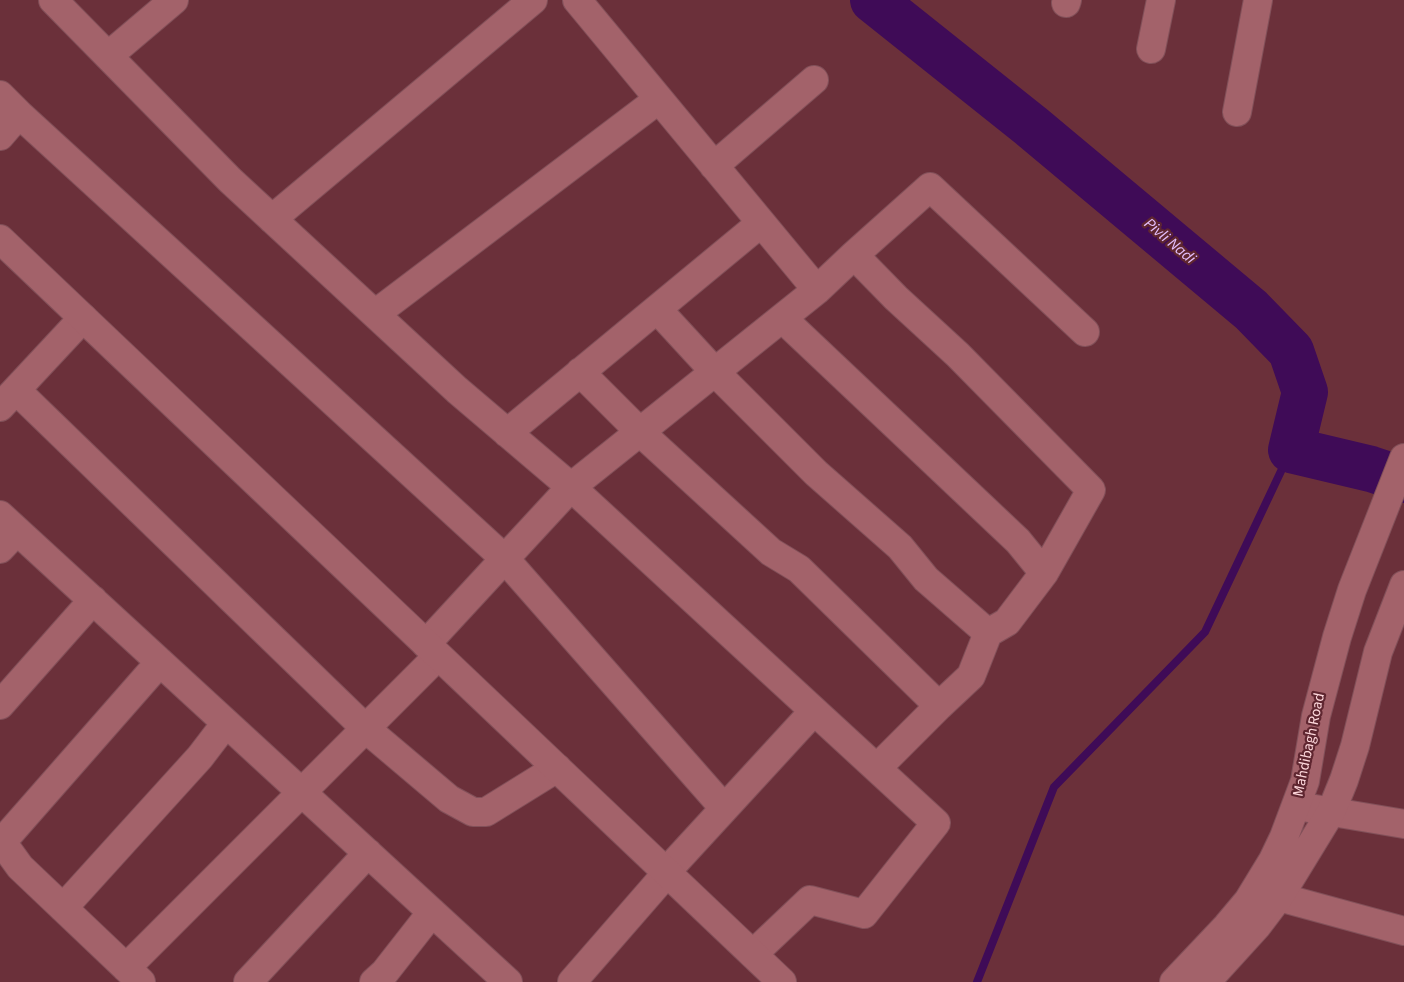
<!DOCTYPE html>
<html>
<head>
<meta charset="utf-8">
<style>
	body { margin:0 }
	canvas { display:block; background:#6b303a }
</style>
</head>
<body>
<canvas width="1404" height="982"></canvas>
<script>
const c = document.querySelector('canvas').getContext('2d');
c.lineJoin = 'round';
const poly = rows => new Path2D(rows.map(r => 'M' + r).join(''));
function trace(path, color, width, dash) { c.strokeStyle = color; c.lineWidth = width; c.lineCap = dash ? 'butt' : 'round'; c.setLineDash(dash || []); c.stroke(path); }
function write(font, color, halo, rows, align = 'center') {
  c.font = font + ' "Source Sans 3",sans-serif'; c.lineWidth = 4.5; c.setLineDash([]); c.textBaseline = 'middle'; c.strokeStyle = halo; c.fillStyle = color; for (const [text, x, y, turn = 0] of rows) {
    c.save(); c.translate(x, y); c.rotate((+turn || 0) * Math.PI / 180); c.textAlign = isNaN(turn) ? turn : align; if (halo) c.strokeText(text, 0, 0); c.fillText(text, 0, 0); c.restore();
  }
}
const stream = poly([
	[977,982,1054,787,1205,632,1291,450]
]);
const river = poly([
	[873,0,1031,126,1251,310,1291,351,1305,392,1291,450,1371,469,1404,480]
]);
const minor = poly([
	[53,0,230,180,457,390,571,487,936,823,864,914,810,900,753,954],
	[577,0,817,290],
	[1066,3,1067,0],
	[1151,49,1161,0],
	[108,56,174,0],
	[0,95,19,114],
	[1237,112,1258,0],
	[0,136,19,114,505,559,724,808],
	[714,166,814,80],
	[272,219,533,0],
	[854,255,896,298,958,355,1091,490,1044,573,1007,622,988,633,971,676,939,706,877,768],
	[657,309,715,372,816,473,900,547,926,579,988,633],
	[375,314,659,99],
	[782,318,1018,541,1044,573],
	[580,372,640,432,771,552,799,569,939,706],
	[16,390,365,728,449,799,473,812,486,812,557,768],
	[0,407,83,318],
	[507,433,761,223],
	[0,515,508,982],
	[0,549,17,531],
	[426,644,571,487,817,290,854,255,930,187,1085,332],
	[0,705,93,600],
	[1297,806,1404,824],
	[1259,885,1279,897,1404,931],
	[63,908,200,757,226,723],
	[126,968,438,656],
	[141,982,20,867,2,842,160,662],
	[248,982,368,853],
	[374,982,385,972,432,912],
	[572,982,666,874,666,872,814,711]
]);
const tertiary = poly([
	[0,239,782,982],
	[1174,982,1227,926,1248,901,1273,860,1284,837,1305,781,1316,716,1337,637,1352,590,1404,458],
	[1206,982,1257,926,1279,897,1331,812,1344,780,1355,746,1378,652,1404,585]
]);
const streetNames = [
	["Mahdibagh Road",1310,745,-78]
];
const waterNames = [
	["Pivli Nadi",1169,242,40]
];
trace(stream, '#3f0b57', 8);
trace(river, '#3f0b57', 46);
trace(minor, '#825059', 30);
trace(tertiary, '#825059', 30);
trace(minor, '#a3626a', 28);
trace(tertiary, '#a3626a', 28);
write('15px', '#fed8dc', '#5f2630', streetNames);
write('italic 16px', '#e3bdfc', '#5f2630', waterNames);
</script>
</body>
</html>
